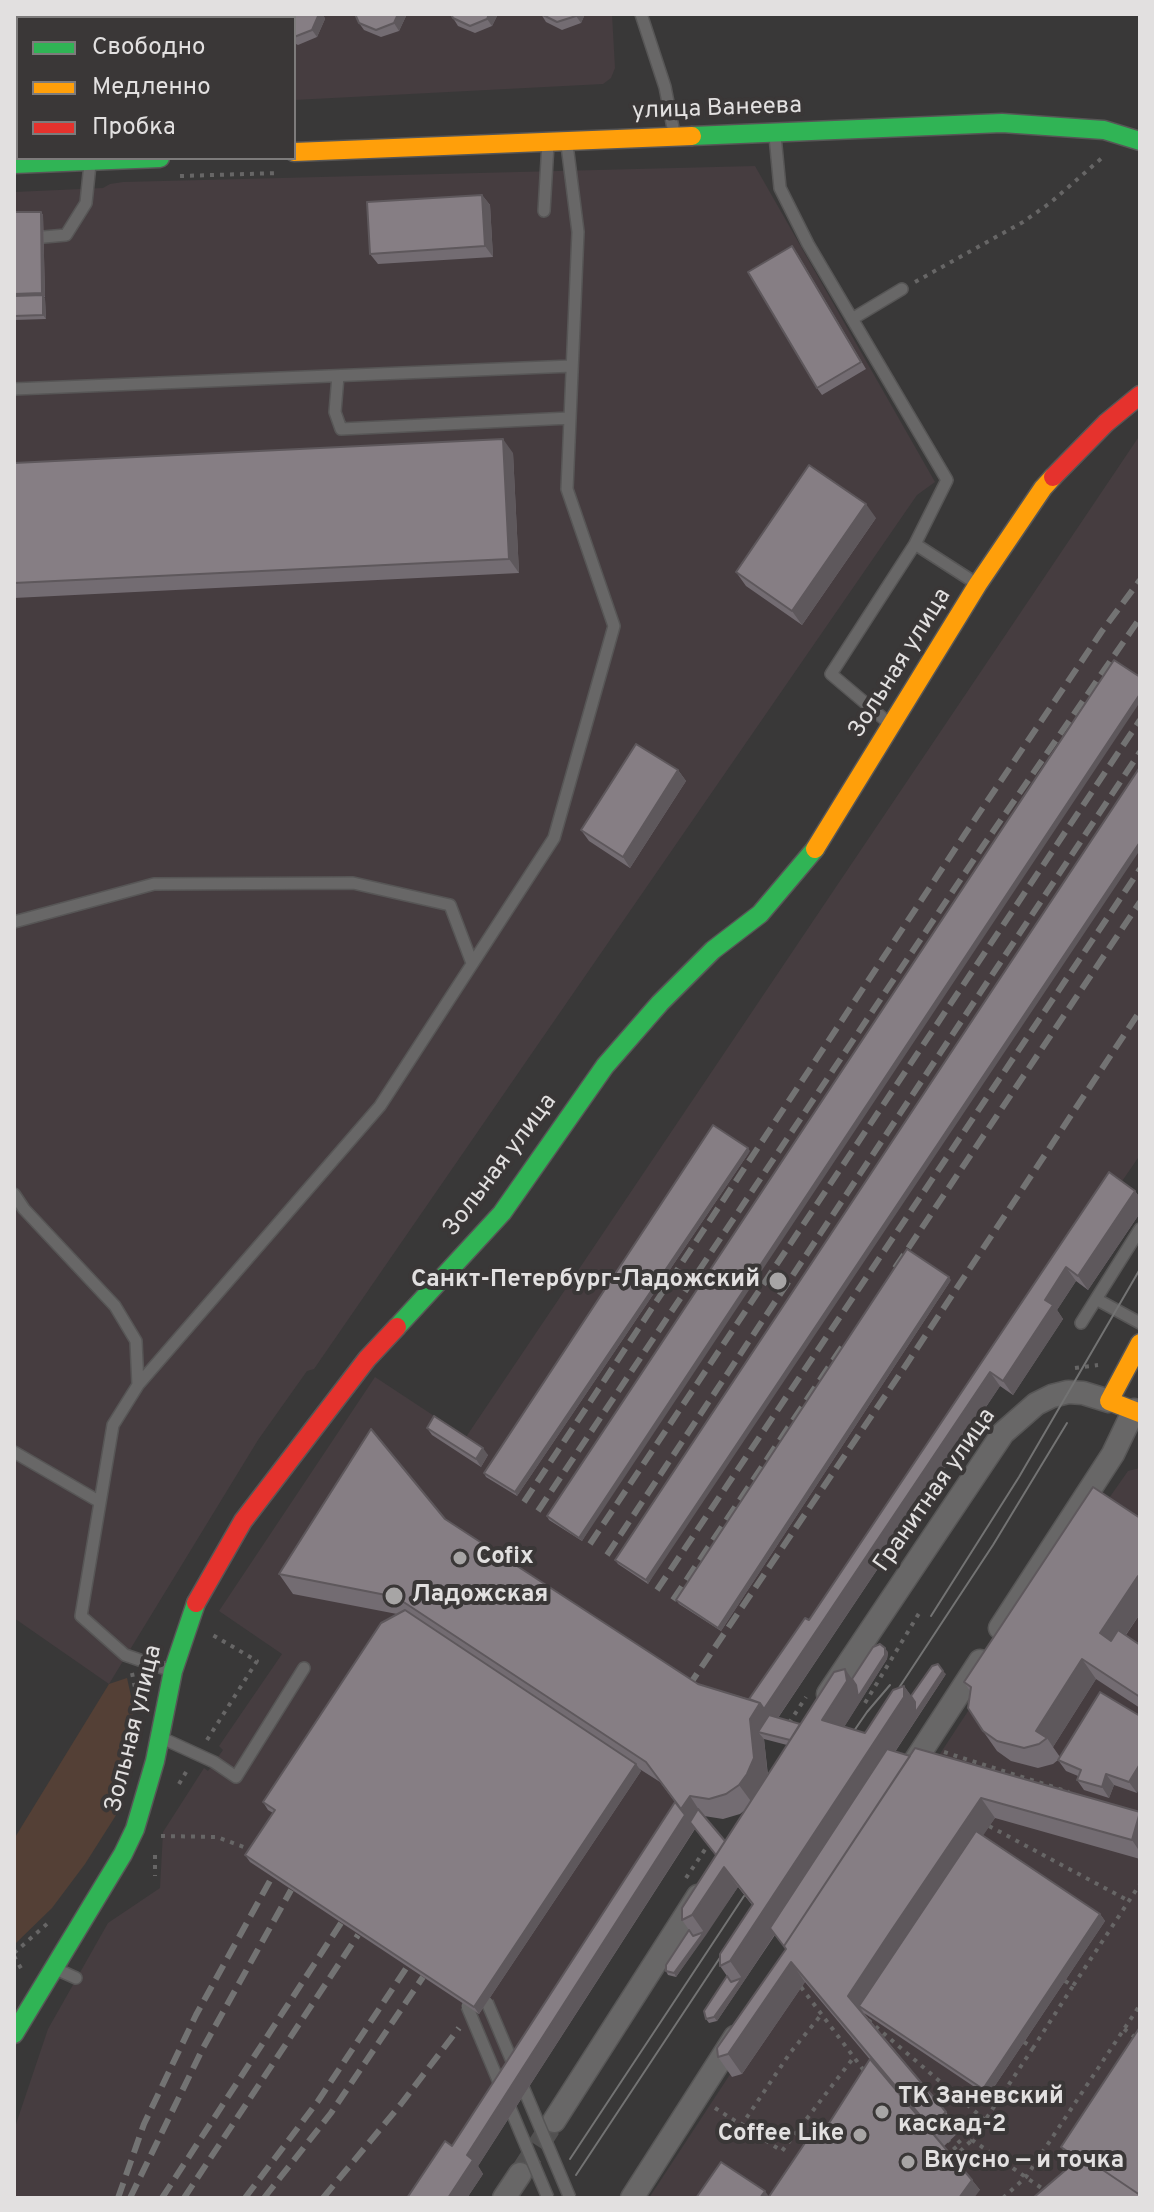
<!DOCTYPE html>
<html>
<head>
<meta charset="utf-8">
<style>
	body { margin:0 }
	#map { position:relative; width:1154px; height:2212px; overflow:hidden; background:#393838; font-family:Overpass,sans-serif }
	canvas { display:block }
	.frame { position:absolute; inset:0; border:16px solid #e2e0e0; pointer-events:none }
	.legend { position:absolute; left:16px; top:16px; width:280px; height:144px; box-sizing:border-box; background:#3a3737; border:2px solid #7d7b7b; margin:0; padding:10px 14px; list-style:none; font-size:24px; color:#e2e0e0 }
	.legend li { display:flex; align-items:center; gap:16px; height:40px }
	.legend b { width:40px; border:2px solid #7d7b7b }
</style>
</head>
<body>
<div id="map">
<canvas width="1154" height="2212"></canvas>
<div class="frame"></div>
<ul class="legend">
<li><b style="height:10px;background:#30b455"></b>Свободно</li>
<li><b style="height:10px;background:#ff9f0a"></b>Медленно</li>
<li><b style="height:10px;background:#e5322d"></b>Пробка</li>
</ul>
</div>
<script>
const c = document.querySelector('canvas').getContext('2d');
c.lineJoin = 'round';
function fillPath(path, color) { c.fillStyle = color; c.fill(path, 'evenodd'); }
const poly = rows => new Path2D(rows.map(r => 'M' + r).join(''));
function trace(path, color, width, dash) { c.strokeStyle = color; c.lineWidth = width; c.lineCap = dash ? 'butt' : 'round'; c.setLineDash(dash || []); c.stroke(path); }
function write(font, color, halo, rows, align = 'center') {
  c.font = font + ' Overpass,sans-serif'; c.lineWidth = 8; c.setLineDash([]); c.textBaseline = 'middle'; c.strokeStyle = halo; c.fillStyle = color; for (const [text, x, y, turn = 0] of rows) {
    c.save(); c.translate(x, y); c.rotate((+turn || 0) * Math.PI / 180); c.textAlign = isNaN(turn) ? turn : align; if (halo) c.strokeText(text, 0, 0); c.fillText(text, 0, 0); c.restore();
  }
}
const built = poly([
	[14,14,612,14,615,68,611,78,603,84,294,100,294,18,18,18,18,114,14,114],
	[755,166,935,482,917,495,314,1369,307,1371,258,1440,109,1684,14,1618,14,192,103,188,110,184,123,182],
	[1140,435,1140,1155,426,2198,14,2198,14,2130,48,2029,108,1923,160,1888,163,1832,204,1768,208,1771,223,1750,219,1746,282,1654,219,1611,375,1377,466,1437],
	[1140,1468,1140,2198,649,2198,1086,1531,1128,1471]
]);
const green = poly([
	[127,1678,133,1705,131,1752,118,1812,85,1864,52,1908,14,1945,14,1839,109,1684]
]);
const streetTunnel = poly([
	[520,2174,554,2121]
]);
const path = poly([
	[180,176,279,173],
	[915,282,1023,222,1050,203,1103,157],
	[1075,1368,1098,1365],
	[132,1673,138,1703],
	[865,1703,921,1610],
	[789,1723,806,1697],
	[207,1740,257,1661,211,1634],
	[944,1752,1069,1792],
	[179,1784,189,1767],
	[989,1826,1129,1901],
	[161,1836,217,1837,249,1849],
	[155,1855,155,1876],
	[686,1878,708,1845],
	[14,1953,48,1923],
	[14,1956,22,1970],
	[1065,1981,1073,1986,1140,1884],
	[801,1987,865,2072],
	[868,2020,985,2120],
	[1124,2029,1140,2041],
	[1024,2042,1033,2048,1073,1986],
	[1033,2048,972,2140,1056,2198],
	[715,2108,782,2151,854,2057],
	[741,2126,790,2053,821,2015],
	[951,2133,964,2147],
	[947,2139,959,2153],
	[953,2158,972,2140],
	[1003,2198,1026,2177,1140,2005]
]);
const lane = poly([
	[641,14,665,87,674,133],
	[775,136,780,188,808,244,947,480,915,544,974,582],
	[544,211,548,144],
	[44,237,66,235,86,203,90,164],
	[852,319,902,289],
	[338,376,335,412,341,429,570,418],
	[14,389,572,366],
	[890,724,831,674,915,544],
	[14,922,154,884,353,883,450,905,472,963],
	[14,1194,24,1209,115,1306,136,1341,138,1385,113,1425,81,1616,125,1655,169,1670],
	[1096,1299,1140,1323],
	[1081,1323,1140,1229],
	[138,1385,380,1106,554,838,614,626,567,489,578,232,567,145],
	[14,1452,100,1502],
	[164,1739,214,1762,236,1777,304,1668],
	[56,1969,76,1978]
]);
const street = poly([
	[1000,1628,1113,1454,1134,1410],
	[828,1694,1003,1433,1036,1404,1052,1396,1068,1392,1083,1393,1109,1401],
	[913,1764,980,1661],
	[554,2121,698,1896],
	[504,2198,520,2174],
	[632,2198,735,2037]
]);
const fast = poly([
	[692,136,1002,123,1104,130,1140,141],
	[14,164,160,158],
	[397,1327,502,1213,605,1066,660,1003,713,950,760,914,815,849],
	[14,2034,123,1854,135,1829,155,1761,173,1671,196,1603]
]);
const slow = poly([
	[294,152,692,136],
	[815,849,978,584,1043,488,1053,477],
	[1140,1343,1109,1401,1140,1413]
]);
const jam = poly([
	[1053,477,1106,423,1140,395],
	[196,1603,243,1521,367,1359,397,1327]
]);
const tram = poly([
	[931,1616,1019,1477,1140,1269],
	[887,1706,993,1545,1067,1423],
	[847,1741,867,1712,890,1685],
	[570,2159,744,1896],
	[576,2175,731,1941]
]);
const rail = poly([
	[895,1268,1140,902],
	[524,1502,965,834,1102,631,1140,580],
	[538,1511,983,846,1140,618],
	[590,1544,1140,720],
	[607,1555,1140,752],
	[657,1590,1140,869],
	[673,1600,846,1341],
	[688,1687,906,1365,1140,1011],
	[118,2198,144,2124,196,2015,272,1877],
	[130,2198,203,2048,291,1890],
	[162,2198,341,1923],
	[184,2198,358,1935],
	[245,2198,318,2101,407,1967],
	[264,2198,331,2113,423,1977],
	[323,2198,401,2104,459,2028]
]);
const laneBridge = poly([
	[487,2002,570,2198],
	[467,2006,501,2087],
	[508,2103,548,2198]
]);
const wall = poly([
	[268,14,323,14,325,19,317,37,298,45,294,43,294,18],
	[407,14,399,31,381,37,364,30,359,23],
	[498,14,492,26,475,33,458,26,453,18],
	[541,14,585,14,581,23,562,30,546,22],
	[482,195,490,205,493,257,378,264,370,254],
	[14,212,41,212,43,215,45,297,44,297,45,299,46,319,14,320],
	[797,253,866,369,822,395,817,388],
	[513,453,519,573,14,598,14,463],
	[876,518,802,625,746,586,736,572],
	[1114,660,582,1541,549,1520,547,1516],
	[1140,767,648,1584,618,1564,615,1560],
	[678,770,686,781,630,868,589,841,581,830],
	[750,1151,517,1496,486,1477,484,1473],
	[1109,1172,1135,1191,1140,1198,1140,1213,1088,1290,1076,1281,1057,1310,1063,1319,1013,1395,1000,1386,778,1718,800,1724,852,1679,888,1652,887,1659,844,1727,865,1733,904,1686,911,1696,946,1674,895,1752,910,1756,1140,1812,1140,1859,995,1818,982,1836,1100,1914,1105,1921,988,2096,864,2013,946,2112,960,2131,944,2146,980,2190,769,2197,817,2142,883,2075,805,1982,742,2074,732,2077,718,2057,786,1949,775,1935,717,2021,709,2023,706,2019,727,1976,720,1966,752,1905,738,1887,676,1977,668,1975,666,1971,689,1930,682,1920,716,1856,695,1829,478,2166,483,2174,467,2198,407,2198,452,2146,675,1802,660,1782,638,1768,641,1771,479,2014,250,1862,245,1855,273,1813,268,1810,263,1802,397,1614,293,1594,279,1574,445,1519,698,1684,749,1699,809,1620],
	[764,1739,787,1745,768,1775],
	[745,1810,725,1841,704,1816,723,1819,740,1814],
	[951,1280,721,1631,679,1604,676,1600],
	[427,1428,488,1455,481,1467,432,1435],
	[1140,1518,1140,1614,1126,1635,1140,1645,1140,1708,1096,1679,1053,1747,1060,1757,1100,1692,1137,1793,1114,1785,1109,1798,1084,1790,1077,1780,1078,1776,1066,1771,1058,1760,1053,1764,1038,1768,1011,1761,997,1751,983,1731,970,1691,964,1682],
	[1061,2147,1140,2198,1073,2164]
]);
const shadedWall = poly([
	[319,14,323,14,325,19,317,37,312,30],
	[398,14,407,14,399,31,394,23],
	[489,14,498,14,492,26,487,19],
	[576,14,585,14,581,23,576,16],
	[482,195,490,205,493,257,485,246],
	[41,212,43,215,45,297,42,293],
	[43,295,45,299,46,319,43,315],
	[503,439,513,453,519,573,509,559],
	[866,504,876,518,802,625,792,611],
	[1140,694,1140,702,582,1541,579,1538],
	[678,770,686,781,630,868,623,857],
	[1140,842,1140,850,648,1584,646,1580],
	[748,1148,750,1151,517,1496,515,1492],
	[1135,1191,1140,1198,1140,1213,1088,1290,1078,1276],
	[1066,1267,1076,1281,1057,1310,1063,1319,1013,1395,1003,1381,1045,1300],
	[949,1277,951,1280,721,1631,718,1628],
	[990,1372,1000,1386,767,1734,758,1732,764,1739,768,1778,753,1804,739,1785,750,1719],
	[483,1448,488,1455,481,1467,476,1459],
	[1138,1576,1140,1578,1140,1614,1113,1653,1100,1633],
	[885,1648,888,1652,887,1659,836,1740,822,1720,845,1669,859,1689],
	[1082,1659,1096,1679,1053,1747,1047,1738,1036,1731],
	[943,1671,946,1674,744,1981,730,1961,904,1686,918,1705],
	[636,1764,641,1771,479,2014,474,2007],
	[1140,1764,1140,1787,1137,1793,1129,1782],
	[1106,1774,1114,1785,1109,1798,1102,1787],
	[690,1796,703,1816,478,2166,483,2174,467,2198,448,2198,467,2155],
	[981,1798,995,1818,905,1951,859,2006,864,2013,848,1996],
	[1140,1812,1140,1852,1132,1840],
	[724,1867,738,1887,706,1935,692,1915],
	[1100,1914,1105,1921,988,2096,983,2089],
	[704,1932,706,1935,676,1977,674,1973],
	[791,1962,805,1982,742,2074,728,2054],
	[742,1978,744,1981,717,2021,714,2017],
	[972,2180,980,2190,974,2198,959,2198],
	[765,2191,770,2198,760,2198]
]);
const building = poly([
	[268,14,319,14,312,30,294,37,294,18,269,18,268,14],
	[355,14,398,14,394,23,376,30,359,23,355,14],
	[451,14,489,14,487,19,470,26,453,18,451,14],
	[541,14,576,14,576,16,557,22,541,14],
	[482,195,485,246,370,254,367,202,482,195],
	[14,212,41,212,42,293,14,294,14,212],
	[792,246,861,362,817,388,748,272,792,246],
	[43,295,43,315,14,316,14,296,43,295],
	[503,439,509,559,14,583,14,463,503,439],
	[809,465,866,504,792,611,736,572,809,465],
	[1114,660,1140,677,1140,694,579,1538,547,1516,1114,660],
	[636,744,678,770,623,857,581,830,636,744],
	[1140,767,1140,842,646,1580,615,1560,1140,767],
	[713,1125,748,1148,515,1492,484,1473,713,1125],
	[1109,1172,1135,1191,1078,1276,1066,1267,1045,1300,1053,1305,1003,1381,990,1372,764,1709,760,1703,749,1699,805,1618,809,1620,1109,1172],
	[907,1249,949,1277,718,1628,676,1600,907,1249],
	[434,1416,483,1448,476,1459,427,1428,434,1416],
	[371,1429,445,1519,698,1684,760,1703,750,1719,754,1758,747,1774,739,1785,726,1794,709,1799,690,1796,681,1809,646,1762,396,1597,279,1574,371,1429],
	[1093,1487,1140,1518,1140,1577,1138,1576,1100,1633,1111,1641,1118,1630,1140,1645,1140,1697,1082,1659,1036,1731,1047,1738,1039,1744,1024,1748,997,1741,983,1731,968,1708,971,1687,964,1682,1093,1487],
	[405,1610,636,1764,474,2007,245,1855,275,1810,263,1802,381,1623,405,1610],
	[880,1644,885,1648,885,1655,858,1697,856,1685,852,1679,873,1647,880,1644],
	[938,1664,943,1671,915,1713,915,1702,911,1696,932,1666,938,1664],
	[845,1669,847,1681,822,1720,865,1733,893,1690,904,1686,904,1697,730,1961,720,1966,720,1954,753,1904,724,1867,692,1915,682,1920,682,1908,834,1672,845,1669],
	[1100,1692,1140,1716,1140,1764,1129,1782,1106,1774,1102,1787,1077,1780,1081,1770,1058,1760,1100,1692],
	[769,1715,800,1724,790,1740,758,1732,769,1715],
	[915,1748,1140,1812,1132,1840,981,1798,891,1931,848,1996,946,2112,929,2126,791,1962,728,2054,718,2057,717,2048,786,1949,784,1946,915,1748],
	[887,1749,910,1756,784,1946,786,1949,770,1928,887,1749],
	[675,1802,685,1815,467,2155,473,2160,448,2198,407,2198,445,2141,452,2146,675,1802],
	[698,1809,725,1841,716,1855,690,1822,698,1809],
	[976,1831,1100,1914,983,2089,859,2006,976,1831],
	[689,1930,693,1936,704,1932,674,1973,666,1971,666,1965,689,1930],
	[727,1976,731,1982,742,1978,714,2017,706,2019,704,2011,727,1976],
	[1140,2027,1140,2195,1082,2156,1079,2159,1061,2147,1140,2027],
	[870,2059,972,2180,959,2198,768,2198,811,2134,817,2142,870,2059],
	[1082,2156,1140,2195,1140,2198,1033,2198,1082,2156],
	[721,2162,765,2191,760,2198,696,2198,721,2162]
]);
const markers = [
	[778,1281,10,"#a7a5a5"],
	[460,1558,8,"#a7a5a5"],
	[394,1596,10,"#a7a5a5"],
	[882,2112,8,"#a7a5a5"],
	[860,2135,8,"#a7a5a5"],
	[908,2162,8,"#a7a5a5"]
];
const streetNames = [
	["улица Ванеева",717,110,-2],
	["Зольная улица",901,664,-58],
	["Зольная улица",501,1166,-53],
	["Гранитная улица",936,1491,-55],
	["Зольная улица",135,1729,-76]
];
const poiNames = [
	["Санкт-Петербург-Ладожский",760,1281,"right"],
	["Cofix",476,1558],
	["Ладожская",412,1596],
	["ТК Заневский",898,2098],
	["каскад-2",898,2126],
	["Coffee Like",844,2135,"right"],
	["Вкусно — и точка",924,2162]
];
fillPath(built, '#463d40');
fillPath(green, '#544036');
trace(streetTunnel, '#525151', 22, [22, 11]);
trace(lane, '#575656', 14);
trace(street, '#575656', 25);
trace(fast, '#575656', 21);
trace(slow, '#575656', 21);
trace(jam, '#575656', 21);
trace(path, '#676666', 4, [4, 6]);
trace(lane, '#686767', 11);
trace(street, '#686767', 22);
trace(fast, '#30b455', 18);
trace(slow, '#ff9f0a', 18);
trace(jam, '#e5322d', 18);
trace(tram, '#737373', 2);
trace(rail, '#737373', 6, [16, 8]);
trace(laneBridge, '#575656', 14, []);
trace(laneBridge, '#686767', 11);
fillPath(wall, '#736c72');
fillPath(shadedWall, '#5e585c');
fillPath(building, '#867e84');
trace(building, '#5e585c', 2);
for (const [x, y, r, color] of markers) { const dot = new Path2D(); dot.arc(x, y, r, 0, 2 * Math.PI); c.fillStyle = color; c.fill(dot); trace(dot, '#3a3737', 3); }
write('24px', '#e2e0e0', '#3a3737', streetNames);
write('bold 24px', '#e2e0e0', '#3a3737', poiNames, 'left');
</script>
</body>
</html>
